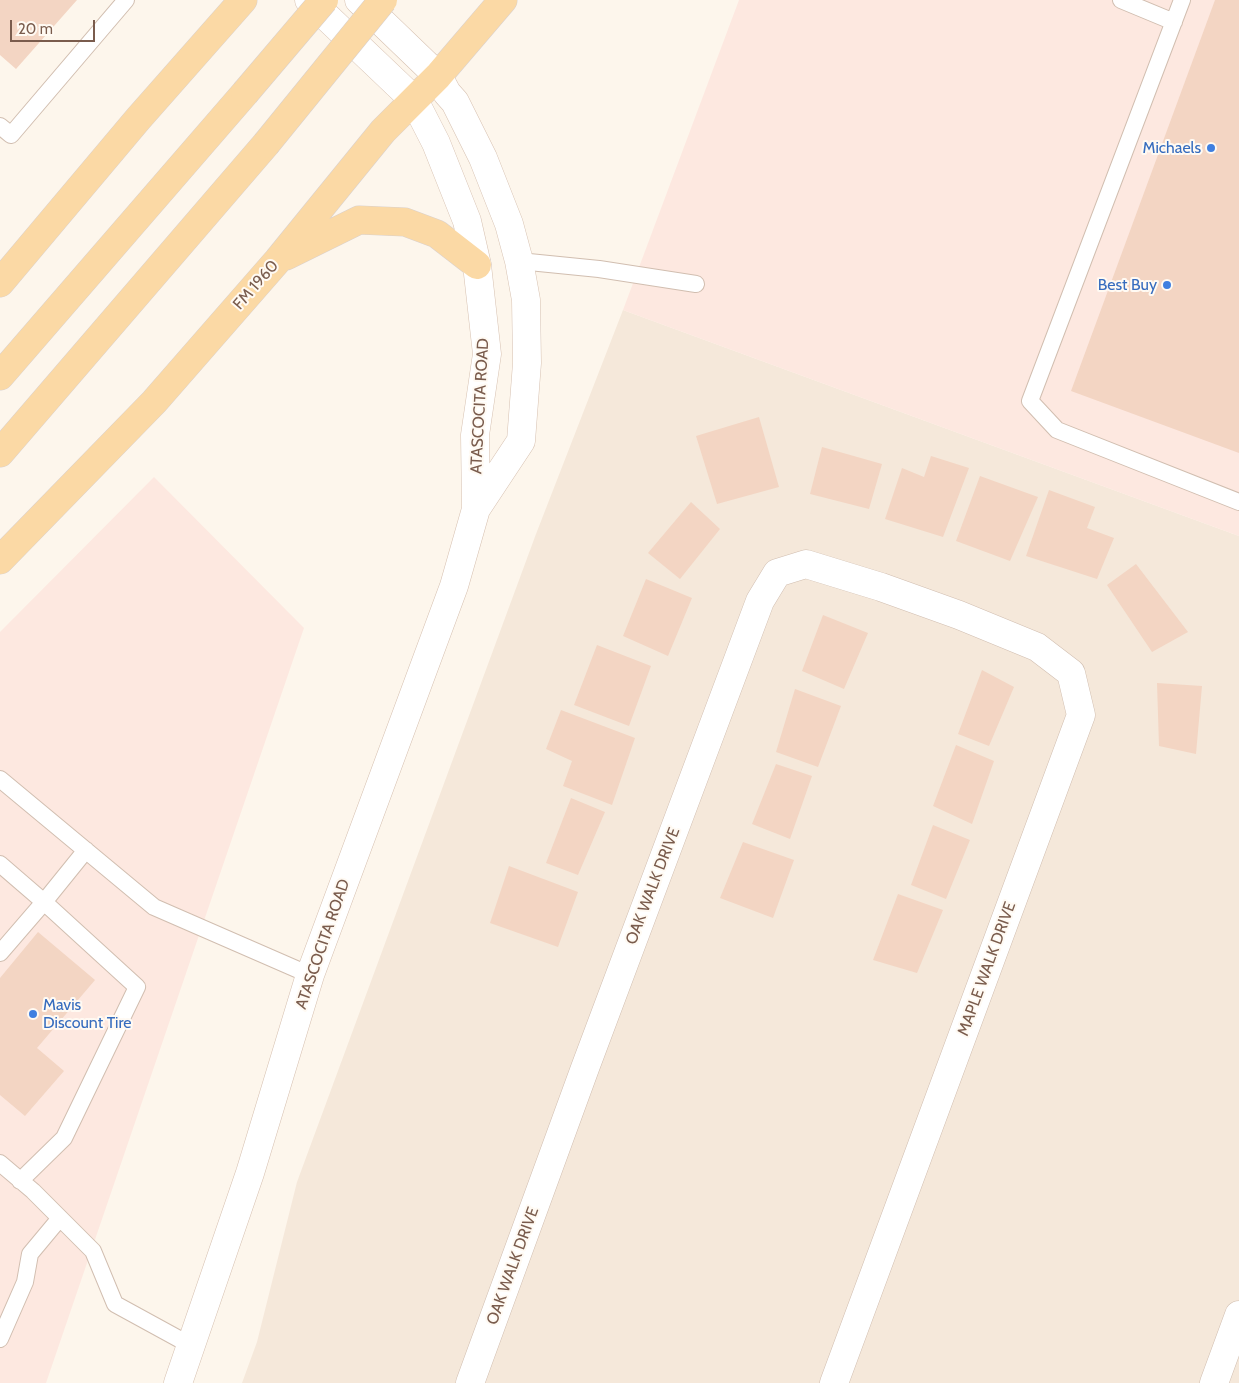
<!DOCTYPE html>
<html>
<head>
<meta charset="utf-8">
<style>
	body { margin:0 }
	#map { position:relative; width:1239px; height:1383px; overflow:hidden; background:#fdf6ec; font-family:Cabin,sans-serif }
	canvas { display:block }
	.scale { position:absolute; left:10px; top:20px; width:85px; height:22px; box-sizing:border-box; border:2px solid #7a5c4d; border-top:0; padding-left:6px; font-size:15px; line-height:18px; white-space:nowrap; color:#7a5c4d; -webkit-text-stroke:4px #fffaf3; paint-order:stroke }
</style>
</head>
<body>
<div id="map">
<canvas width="1239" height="1383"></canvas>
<div class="scale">20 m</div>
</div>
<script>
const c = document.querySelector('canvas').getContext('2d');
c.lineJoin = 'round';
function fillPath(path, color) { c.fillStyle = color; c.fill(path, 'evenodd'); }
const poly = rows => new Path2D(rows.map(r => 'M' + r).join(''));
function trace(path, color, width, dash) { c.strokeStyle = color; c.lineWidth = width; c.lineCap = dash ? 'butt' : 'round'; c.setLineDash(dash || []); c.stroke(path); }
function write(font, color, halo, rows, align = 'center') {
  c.font = font + ' Cabin,sans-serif'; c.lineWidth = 4; c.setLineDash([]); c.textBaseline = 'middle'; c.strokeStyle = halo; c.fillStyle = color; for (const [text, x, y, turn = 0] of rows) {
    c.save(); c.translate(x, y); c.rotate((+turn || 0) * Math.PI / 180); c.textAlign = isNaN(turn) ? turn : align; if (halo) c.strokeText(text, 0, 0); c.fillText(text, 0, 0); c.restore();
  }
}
const residential = poly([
	[623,310,1239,536,1239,1383,242,1383,257,1342,297,1182,536,534]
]);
const commercial = poly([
	[739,0,1239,0,1239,536,623,310],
	[154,477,304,628,46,1383,0,1383,0,632]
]);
const building = poly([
	[0,0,77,0,16,69,0,55],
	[1215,0,1239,0,1239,453,1071,391],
	[759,417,779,487,717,504,696,436],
	[822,447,882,464,869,509,810,494],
	[931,456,969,468,943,537,885,519,902,468,924,477],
	[980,476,1038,497,1010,561,956,541],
	[1049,490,1095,507,1087,528,1114,538,1097,579,1026,556],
	[691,502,720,529,680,579,648,553],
	[1136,564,1188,632,1152,652,1107,585],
	[646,579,692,598,668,656,623,636],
	[823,615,868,633,844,689,802,671],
	[597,645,651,666,629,726,574,705],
	[982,670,1014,687,989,746,958,734],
	[1157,683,1202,686,1196,754,1159,746],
	[795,689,841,706,818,767,776,752],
	[561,710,635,738,612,805,563,786,572,761,546,749],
	[956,745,994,761,972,824,933,806],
	[776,764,812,776,790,839,752,824],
	[571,798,605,812,578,875,546,863],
	[933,825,970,840,946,899,911,885],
	[743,842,794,860,773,918,720,898],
	[509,866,578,892,558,947,490,923],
	[898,894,943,910,917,973,873,960],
	[38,932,95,980,37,1048,64,1071,25,1116,0,1095,0,978]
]);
const service = poly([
	[1121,0,1174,22],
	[1182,0,1030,401,1057,430,1239,502],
	[0,126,11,135,126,0],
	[519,261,599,269,696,284],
	[0,779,154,907,310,975],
	[0,864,44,902,0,953],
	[0,1163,33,1191,93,1251,115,1304,190,1345],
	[20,1181,64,1138,137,987,44,902,86,850],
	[0,1339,25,1282,30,1254,60,1218]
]);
const minor = poly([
	[470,1383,585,1068,760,601,777,573,806,564,881,587,959,615,1037,647,1071,673,1081,715,834,1383],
	[1214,1383,1239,1315]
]);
const secondary = poly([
	[359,0,438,76,447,93,455,102,483,158,509,224,519,261,526,300,527,363,521,441,476,509],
	[178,1383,250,1173,310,975,454,586,476,509,475,435,487,354,477,265,467,221,436,143,414,100,309,0]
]);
const primary = poly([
	[286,256,359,220,405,222,437,234,477,265],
	[0,283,138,119,243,0],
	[0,376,245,93],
	[0,453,266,144],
	[0,560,154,402,278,260,383,131,438,76,503,0]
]);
const primaryBridge = poly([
	[245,93,324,0],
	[266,144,383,0]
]);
const markers = [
	[1211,148,5,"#3f7fe0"],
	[1167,285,5,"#3f7fe0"],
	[33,1014,5,"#3f7fe0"]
];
const shopNames = [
	["Michaels",1201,148],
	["Best Buy",1157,285],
	["Mavis",43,1005,"left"],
	["Discount Tire",43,1023,"left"]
];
const streetNames = [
	["FM 1960",256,285,-49],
	["ATASCOCITA ROAD",480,406,-87],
	["OAK WALK DRIVE",653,886,-69],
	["ATASCOCITA ROAD",323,944,-71],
	["MAPLE WALK DRIVE",987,969,-70],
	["OAK WALK DRIVE",513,1266,-70]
];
fillPath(residential, '#f5e8da');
fillPath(commercial, '#fde8e0');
fillPath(building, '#f3d5c3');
trace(service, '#d1beb0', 18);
trace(minor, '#d1beb0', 29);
trace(secondary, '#d6c0b0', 29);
trace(primary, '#dad1cd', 29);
trace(service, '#fff', 16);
trace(minor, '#fff', 28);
trace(secondary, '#fff', 28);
trace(primary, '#fbd9a5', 28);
trace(primaryBridge, '#dad1cd', 29, []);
trace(primaryBridge, '#fbd9a5', 28);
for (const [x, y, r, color] of markers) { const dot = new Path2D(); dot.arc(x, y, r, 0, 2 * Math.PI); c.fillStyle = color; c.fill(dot); trace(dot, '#fffaf3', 2); }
write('16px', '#366cbe', '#fffaf3', shopNames, 'right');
write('16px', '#7a5c4d', '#fffaf3', streetNames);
</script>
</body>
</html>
